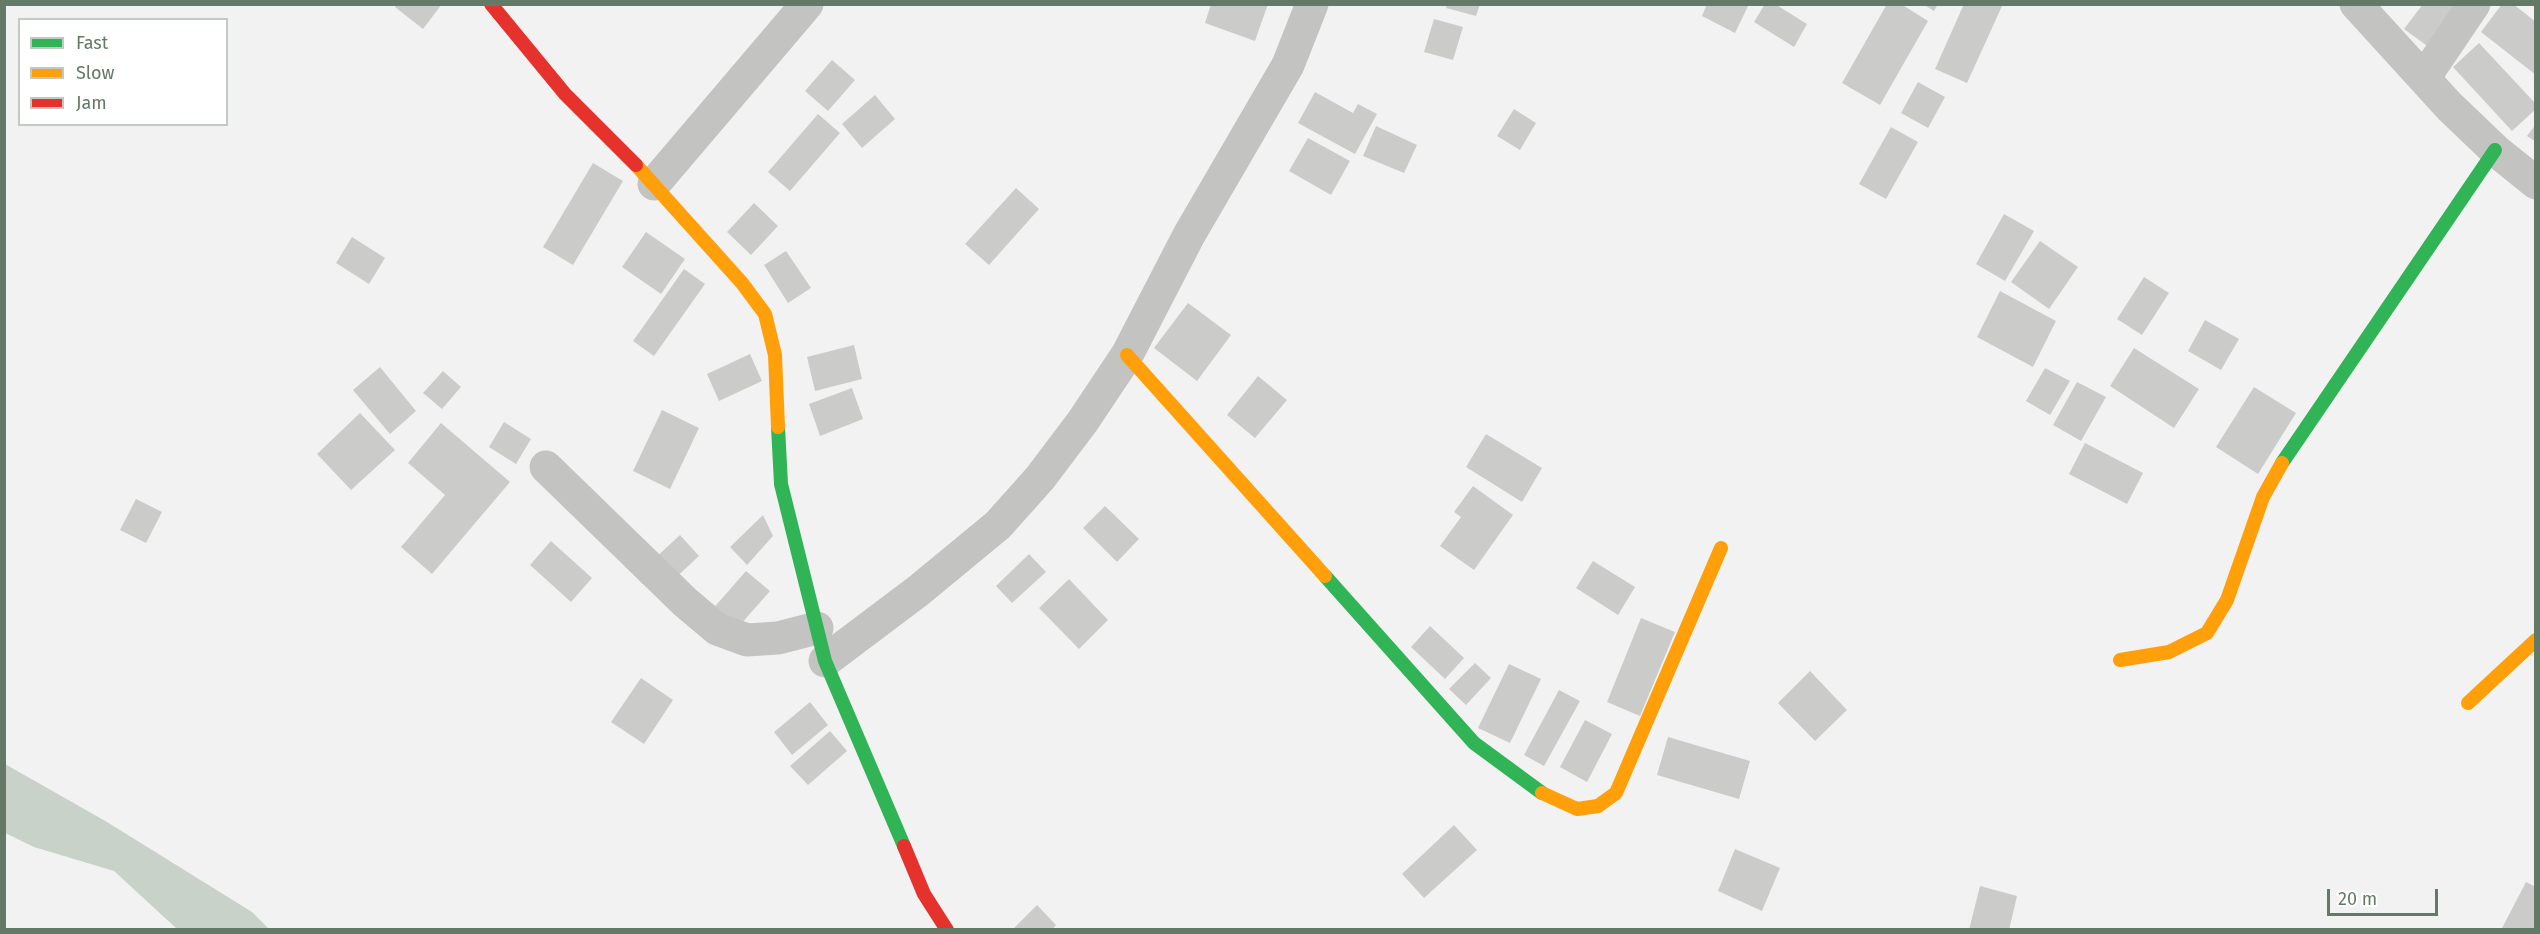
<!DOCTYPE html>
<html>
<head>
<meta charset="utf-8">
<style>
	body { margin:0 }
	#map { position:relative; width:2540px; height:934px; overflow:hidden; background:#f3f2f2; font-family:"Fira Sans",sans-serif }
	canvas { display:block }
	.frame { position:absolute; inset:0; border:6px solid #627a66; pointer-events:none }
	.legend { position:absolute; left:18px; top:18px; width:210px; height:108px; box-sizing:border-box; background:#fff; border:2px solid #c0cac2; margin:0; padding:8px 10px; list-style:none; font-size:18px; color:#627a66 }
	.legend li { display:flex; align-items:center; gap:12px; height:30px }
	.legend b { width:30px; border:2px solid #c0cac2 }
	.scale { position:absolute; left:2327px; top:889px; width:111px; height:27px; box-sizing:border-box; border:3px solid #627a66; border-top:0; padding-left:8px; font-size:18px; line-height:21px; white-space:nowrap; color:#627a66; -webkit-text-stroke:4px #fff; paint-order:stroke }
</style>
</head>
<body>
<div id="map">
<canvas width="2540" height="934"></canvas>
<div class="frame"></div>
<ul class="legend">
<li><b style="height:8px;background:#30b455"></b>Fast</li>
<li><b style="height:8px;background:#ff9f0a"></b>Slow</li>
<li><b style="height:8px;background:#e5322d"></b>Jam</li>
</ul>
<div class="scale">20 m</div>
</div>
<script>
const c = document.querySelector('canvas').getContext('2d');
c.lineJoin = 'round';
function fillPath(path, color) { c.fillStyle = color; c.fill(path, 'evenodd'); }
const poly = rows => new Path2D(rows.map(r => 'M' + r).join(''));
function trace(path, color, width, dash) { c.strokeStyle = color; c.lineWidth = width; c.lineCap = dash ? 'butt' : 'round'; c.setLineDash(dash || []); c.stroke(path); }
const water = poly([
	[5,764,107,822,252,912,269,929,177,929,114,871,34,847,5,833]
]);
const building = poly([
	[397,4,442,4,423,29,395,7],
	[1211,4,1268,4,1255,41,1205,23],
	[1447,4,1480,4,1476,16,1446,8],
	[1707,4,1749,4,1735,33,1702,16],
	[1765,4,1775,4,1807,24,1794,47,1754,22],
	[1887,4,1901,4,1928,21,1880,105,1842,83],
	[1923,4,1938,4,1934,11],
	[1964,4,2003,4,1967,83,1935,69],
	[2423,4,2469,4,2434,51,2404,29],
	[2502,4,2513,4,2536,22,2536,75,2481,32],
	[1434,19,1463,27,1453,60,1424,52],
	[2479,43,2536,104,2536,109,2512,131,2453,67],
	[832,60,855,80,828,111,805,91],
	[1918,82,1945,97,1928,128,1901,113],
	[1315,92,1353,113,1358,104,1377,114,1355,154,1298,123],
	[875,95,895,119,862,148,842,124],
	[1514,109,1536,123,1520,150,1497,136],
	[818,114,840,133,790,191,768,172],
	[2536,124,2536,142,2527,136],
	[1376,126,1417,145,1404,173,1363,156],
	[1891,127,1918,142,1886,199,1859,184],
	[1308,138,1350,161,1331,195,1289,171],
	[593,163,623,181,573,265,543,247],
	[1016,188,1039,209,989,265,965,244],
	[754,203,778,226,751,255,727,232],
	[2004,214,2034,231,2005,281,1976,264],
	[646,232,685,259,661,294,622,267],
	[352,237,385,258,369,284,336,263],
	[2040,241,2078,267,2049,309,2011,282],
	[786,251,811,288,788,303,764,265],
	[684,269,705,284,654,356,633,341],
	[2144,277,2169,293,2142,335,2117,319],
	[2000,291,2056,321,2033,367,1977,337],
	[1188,303,1231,335,1197,381,1154,348],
	[2205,320,2239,339,2221,370,2188,351],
	[854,345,862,379,815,391,807,357],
	[2134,348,2199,389,2174,428,2110,386],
	[750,354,762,381,719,401,707,374],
	[380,367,416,411,390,434,353,390],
	[2045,368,2070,381,2050,415,2026,401],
	[443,371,461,387,442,409,423,393],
	[1258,376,1287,400,1255,438,1227,415],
	[2077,382,2106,397,2081,441,2053,425],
	[2254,387,2296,413,2258,474,2216,447],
	[852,388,863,419,820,436,809,404],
	[662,410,699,428,670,489,633,471],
	[360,413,395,450,351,490,317,454],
	[504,422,531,439,516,464,489,447],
	[441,423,510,482,432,574,401,547,445,495,408,463],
	[1486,434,1542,468,1522,502,1466,467],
	[2085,443,2143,473,2127,504,2069,474],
	[1473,486,1513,515,1474,570,1440,546,1461,517,1454,512],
	[136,499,162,512,146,543,120,530],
	[1105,506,1139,539,1117,562,1083,528],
	[763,515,773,536,747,565,730,547],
	[680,535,699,556,671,582,653,560],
	[551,541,592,578,571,602,530,565],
	[1029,554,1046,572,1012,603,996,586],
	[1593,561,1635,587,1618,615,1576,588],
	[746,571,770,591,734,632,711,611],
	[1069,579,1108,620,1079,649,1039,608],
	[1641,618,1675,632,1640,716,1607,702],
	[1430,626,1464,658,1445,679,1411,647],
	[1475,663,1491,678,1466,705,1449,689],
	[1509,664,1541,679,1510,743,1478,728],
	[1810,671,1847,710,1815,741,1778,703],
	[641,678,673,700,644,744,611,722],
	[1559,690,1580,701,1544,766,1524,755],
	[810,702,828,725,792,755,774,732],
	[1585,720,1612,734,1587,782,1560,767],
	[830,731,847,751,808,785,790,766],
	[1668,737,1750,761,1739,799,1657,775],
	[1454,825,1477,850,1424,898,1402,874],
	[1735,849,1780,868,1762,911,1718,891],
	[2526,882,2536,887,2536,930,2501,930],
	[1980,886,2017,896,2009,930,1969,930],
	[1037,905,1056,925,1052,930,1012,930]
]);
const street = poly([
	[2356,4,2449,106,2495,150,2536,183],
	[2424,78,2474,4],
	[654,184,807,4],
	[546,467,685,602,717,629,747,640,778,638,817,628],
	[825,661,918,591,998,525,1040,478,1083,421,1127,355,1189,235,1288,65,1312,4]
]);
const fast = poly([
	[778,427,781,484,825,661,904,846],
	[2282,463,2495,150],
	[1325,576,1474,743,1542,793]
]);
const slow = poly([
	[636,165,742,283,765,314,775,355,778,427],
	[1127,355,1325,576],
	[2120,660,2169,652,2207,633,2227,600,2263,497,2282,463],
	[2468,703,2536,640],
	[1542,793,1577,809,1598,806,1616,793,1721,548]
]);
const jam = poly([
	[491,4,565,94,636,165],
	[904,846,924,894,947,930]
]);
fillPath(water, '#c9d2c9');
fillPath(building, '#cbccca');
trace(street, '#c3c4c2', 33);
trace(fast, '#30b455', 14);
trace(slow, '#ff9f0a', 14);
trace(jam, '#e5322d', 14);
</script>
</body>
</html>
